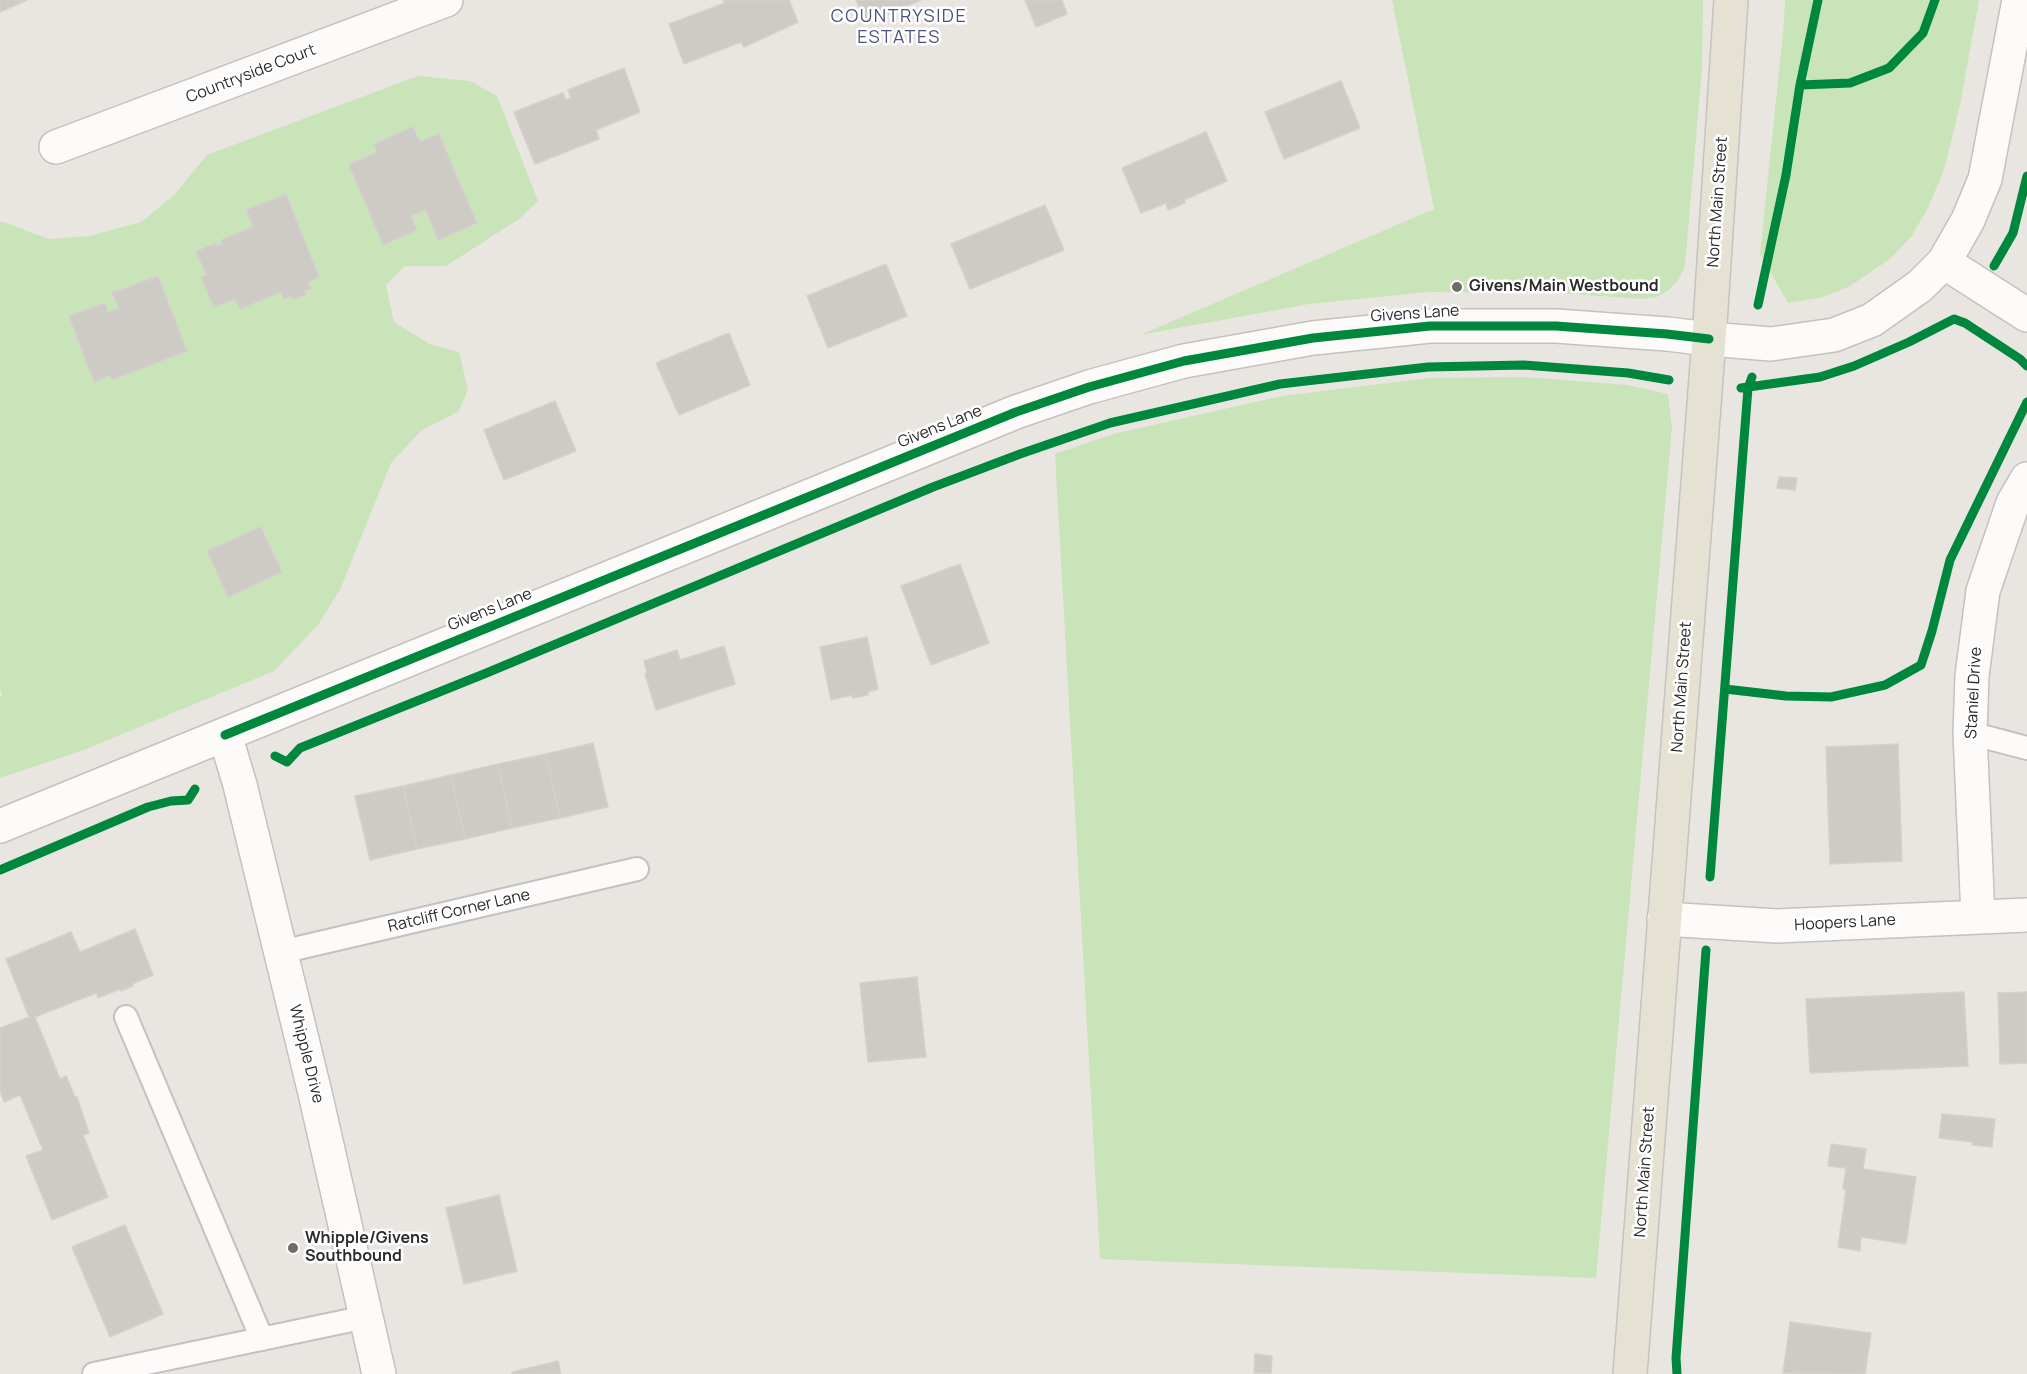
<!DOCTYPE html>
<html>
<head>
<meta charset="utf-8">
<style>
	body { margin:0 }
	canvas { display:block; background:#e9e5e0 }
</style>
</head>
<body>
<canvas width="2027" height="1374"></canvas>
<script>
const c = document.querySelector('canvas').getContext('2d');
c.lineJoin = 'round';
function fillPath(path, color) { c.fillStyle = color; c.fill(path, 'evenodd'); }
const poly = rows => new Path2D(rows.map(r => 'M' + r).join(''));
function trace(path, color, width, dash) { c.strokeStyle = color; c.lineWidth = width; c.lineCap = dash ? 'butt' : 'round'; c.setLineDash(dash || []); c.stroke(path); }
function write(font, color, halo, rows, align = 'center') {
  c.font = font + ' Manrope,sans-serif'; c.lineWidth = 5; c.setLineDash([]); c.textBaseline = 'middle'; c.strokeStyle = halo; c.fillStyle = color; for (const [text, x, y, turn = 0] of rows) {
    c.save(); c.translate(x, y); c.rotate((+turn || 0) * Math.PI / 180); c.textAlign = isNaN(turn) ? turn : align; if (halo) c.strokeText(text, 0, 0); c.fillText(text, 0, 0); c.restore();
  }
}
const green = poly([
	[1392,0,1703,0,1702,69,1685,265,1679,279,1669,290,1657,297,1642,299,1557,293,1428,292,1309,304,1140,335,1434,209],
	[1785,0,1979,0,1960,105,1944,170,1928,208,1911,237,1890,259,1850,286,1824,297,1788,303,1760,254,1783,33],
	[418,76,470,81,497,96,538,201,519,219,446,266,405,266,386,285,394,322,429,344,459,352,468,390,459,411,421,431,391,463,340,590,318,625,274,671,84,750,0,778,0,697,2,695,0,689,0,221,49,239,90,236,141,222,174,195,207,155],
	[413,127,420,142,439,134,477,223,439,240,426,210,411,216,417,230,383,245,349,165,377,152,374,144],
	[253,227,319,277,308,282,311,289,305,291,306,294,293,300,291,296,284,299,281,292,240,309,235,299,214,307,201,277,206,275,196,250,215,243,217,246,222,244,221,240],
	[157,276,187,351,113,380,110,375,94,381,105,303,108,312,119,308,113,293],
	[261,527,282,572,229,597,207,551],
	[1524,377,1627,385,1668,394,1672,427,1596,1278,1100,1259,1055,454,1113,434,1282,396,1429,378]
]);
const building = poly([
	[0,0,27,0,0,12,0,0],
	[723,0,789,0,798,22,744,47,741,42,684,64,669,24,725,3,723,0],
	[856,0,921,0,866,23,856,0],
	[1025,0,1062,0,1067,14,1036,27,1025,0],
	[624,68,640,112,596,130,599,139,535,164,514,112,563,93,566,100,571,98,568,90,624,68],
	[1341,81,1360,128,1284,159,1265,112,1341,81],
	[413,127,420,142,439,134,477,223,438,240,426,210,411,216,417,230,383,245,349,165,377,152,374,144,413,127],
	[1206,132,1227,181,1184,200,1185,203,1168,210,1166,203,1141,213,1122,168,1206,132],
	[286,194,319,277,308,282,311,289,305,291,306,294,293,300,291,296,284,299,281,292,240,309,235,299,214,307,201,277,206,275,196,251,216,243,217,246,222,244,221,240,253,227,246,210,286,194],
	[1045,205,1064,250,970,289,951,244,1045,205],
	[886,264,907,316,828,348,807,296,886,264],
	[158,276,187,351,112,380,110,375,94,382,69,316,105,303,108,312,119,308,112,293,158,276],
	[729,333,750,385,679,415,656,363,729,333],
	[555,401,576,451,504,480,484,430,555,401],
	[1779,477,1797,478,1795,490,1777,488,1779,477],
	[261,527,282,572,228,597,207,551,261,527],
	[960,564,989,643,931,665,901,586,960,564],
	[867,637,878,689,868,692,868,695,853,698,852,695,831,700,820,647,867,637],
	[724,646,735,684,656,710,645,674,647,672,644,661,677,650,680,660,724,646],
	[593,743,608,807,560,818,546,754,593,743],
	[1898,744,1902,861,1830,864,1826,747,1898,744],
	[546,754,560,818,512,828,498,764,546,754],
	[498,764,512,828,465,839,451,775,498,764],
	[451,775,465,839,417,849,403,786,451,775],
	[403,786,417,849,370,860,355,796,403,786],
	[135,929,153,975,132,984,133,986,121,991,120,989,98,998,96,993,35,1017,60,1079,66,1076,75,1097,77,1097,89,1133,83,1135,108,1197,52,1220,26,1156,43,1150,20,1095,4,1102,0,1091,0,1028,29,1017,6,959,71,932,80,952,135,929],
	[917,977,926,1057,868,1062,860,983,917,977],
	[1964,992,1968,1066,1810,1073,1806,999,1964,992],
	[2027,992,2027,1063,2000,1064,1998,993,2027,992],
	[1942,1114,1995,1119,1992,1147,1972,1145,1973,1142,1939,1138,1942,1114],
	[1831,1144,1866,1149,1863,1169,1916,1177,1906,1244,1861,1237,1860,1251,1838,1247,1846,1190,1843,1189,1846,1168,1828,1166,1831,1144],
	[499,1195,517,1271,464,1284,446,1208,499,1195],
	[125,1225,163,1314,110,1337,72,1247,125,1225],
	[1790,1322,1871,1333,1865,1374,1783,1373,1790,1322],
	[1255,1354,1272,1356,1271,1373,1254,1373,1255,1354],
	[558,1361,561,1374,512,1374,512,1372,558,1361]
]);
const lane = poly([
	[1970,733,2027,748],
	[281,952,637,869],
	[126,1017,262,1339],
	[94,1374,366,1317]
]);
const street = poly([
	[56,147,446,0],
	[1944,262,2027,315],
	[1709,339,1771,344,1834,335,1872,320,1920,286,1944,262,1968,220,1985,179,2019,0],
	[225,735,240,785,315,1093,379,1374],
	[1978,917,1970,733,1972,676,1983,591,2013,503,2027,479],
	[1664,919,1777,926,2027,915]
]);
const secondary = poly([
	[0,826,1016,412,1089,387,1184,361,1313,338,1430,326,1556,326,1667,334,1709,339]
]);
const primary = poly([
	[1630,1374,1709,339,1731,0]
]);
const cycleway = poly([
	[1800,85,1850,83,1889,68,1923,33,1935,0],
	[1994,266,2013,233,2027,176],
	[1758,305,1786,175,1800,85,1818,0],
	[1741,388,1820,377,1854,366,1909,342,1954,319,1965,323,2020,359,2027,366],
	[1725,689,1786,696,1831,697,1885,685,1921,665,1932,631,1950,560,2027,402],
	[225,735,1016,412,1089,387,1184,361,1313,338,1430,326,1556,326,1667,334,1709,339],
	[275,756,287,762,300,748,484,674,933,487,1020,454,1110,423,1280,384,1428,367,1524,365,1628,373,1669,380],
	[0,870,148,807,171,801,188,800,195,789],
	[1710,877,1748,388,1752,377],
	[1677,1374,1676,1358,1706,950]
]);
const markers = [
	[1457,287,6,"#6e6c6a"],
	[293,1248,6,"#6e6c6a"]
];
const streetNames = [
	["Countryside Court",251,74,-21],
	["North Main Street",1718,202,-86],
	["Givens Lane",1415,314,-4],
	["Givens Lane",940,427,-22],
	["Givens Lane",490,610,-22],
	["North Main Street",1682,687,-86],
	["Staniel Drive",1974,693,-87],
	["Ratcliff Corner Lane",459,911,-13],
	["Hoopers Lane",1845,923,-3],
	["Whipple Drive",306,1054,76],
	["North Main Street",1645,1172,-86]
];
const poiNames = [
	["Givens/Main Westbound",1469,287],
	["Whipple/Givens",305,1239],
	["Southbound",305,1257]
];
const neighbourhoodNames = [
	["COUNTRYSIDE",899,17],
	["ESTATES",899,38]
];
fillPath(green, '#cae4b9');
fillPath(building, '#cecbc7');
trace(building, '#d4d1cc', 1.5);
trace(lane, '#c3c1c1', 26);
trace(street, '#c3c1c1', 36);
trace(secondary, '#c3c1c1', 36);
trace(primary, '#c5c3c1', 36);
trace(lane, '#fcfbfa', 22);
trace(street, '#fcfbfa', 33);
trace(secondary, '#fcfbfa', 33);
trace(primary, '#e6e2d3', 33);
trace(cycleway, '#00873e', 9);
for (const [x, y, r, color] of markers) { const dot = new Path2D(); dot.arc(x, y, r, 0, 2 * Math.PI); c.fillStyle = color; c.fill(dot); trace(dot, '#fff', 2); }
write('16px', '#2b2b2b', '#fff', streetNames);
write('bold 16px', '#2b2b2b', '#fff', poiNames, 'left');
c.letterSpacing = '1.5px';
write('18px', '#4a537c', '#fff', neighbourhoodNames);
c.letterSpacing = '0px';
</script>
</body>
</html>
